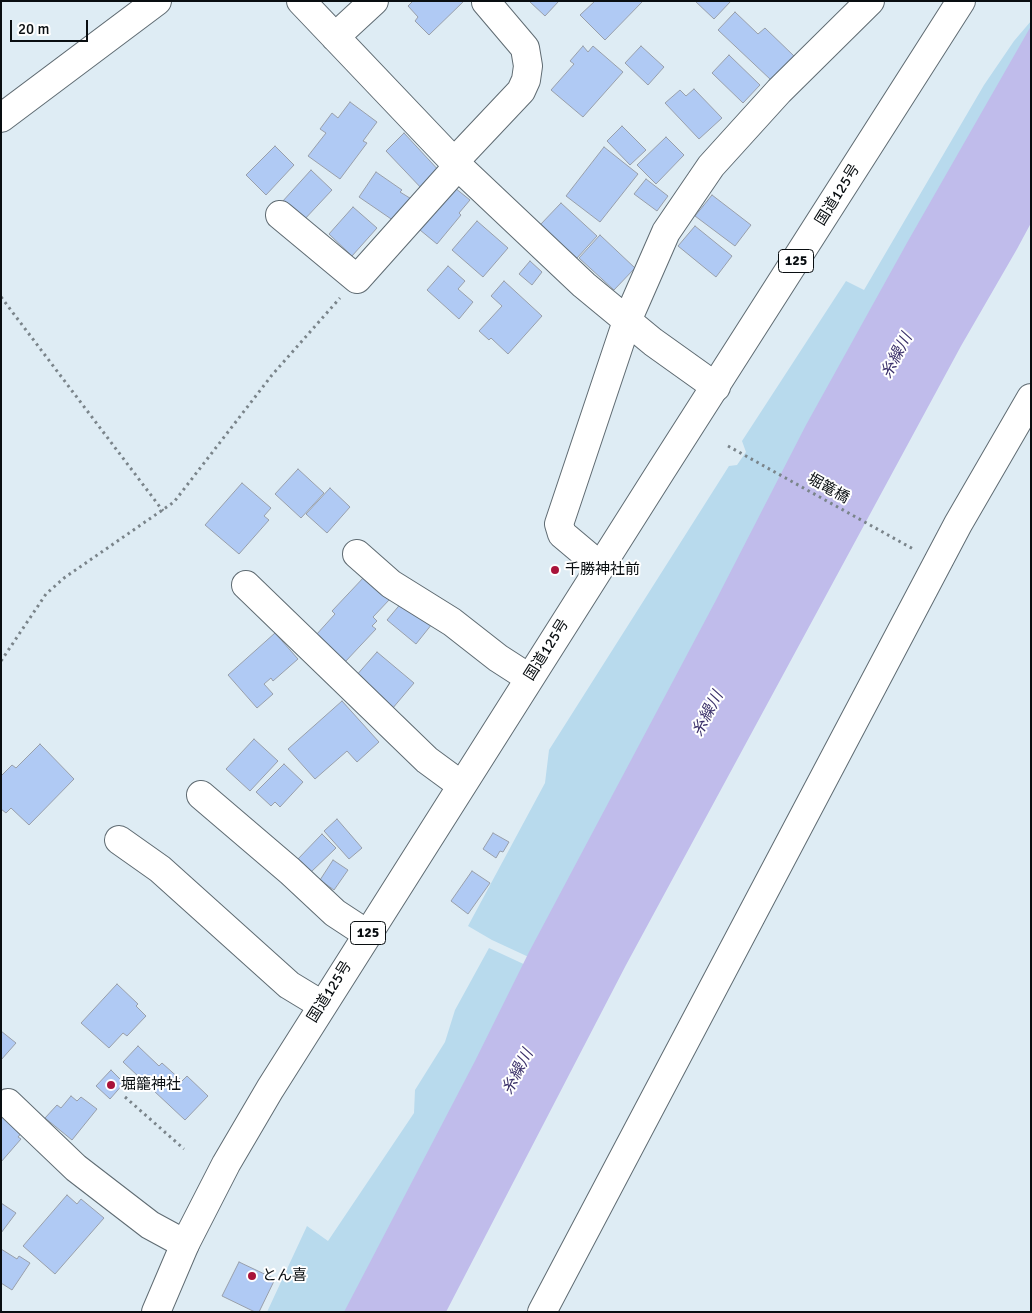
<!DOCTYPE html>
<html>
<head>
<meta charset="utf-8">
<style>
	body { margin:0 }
	#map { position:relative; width:1032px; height:1313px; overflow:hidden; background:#deecf4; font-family:Signika,sans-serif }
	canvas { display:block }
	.frame { position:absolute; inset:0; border:2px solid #090e11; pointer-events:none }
	.scale { position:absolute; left:10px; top:20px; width:78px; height:22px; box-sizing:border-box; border:2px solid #090e11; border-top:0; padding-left:6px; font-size:15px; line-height:18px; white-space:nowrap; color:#090e11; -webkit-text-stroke:4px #fff; paint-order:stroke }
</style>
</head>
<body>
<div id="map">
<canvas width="1032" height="1313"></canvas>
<div class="frame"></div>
<div class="scale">20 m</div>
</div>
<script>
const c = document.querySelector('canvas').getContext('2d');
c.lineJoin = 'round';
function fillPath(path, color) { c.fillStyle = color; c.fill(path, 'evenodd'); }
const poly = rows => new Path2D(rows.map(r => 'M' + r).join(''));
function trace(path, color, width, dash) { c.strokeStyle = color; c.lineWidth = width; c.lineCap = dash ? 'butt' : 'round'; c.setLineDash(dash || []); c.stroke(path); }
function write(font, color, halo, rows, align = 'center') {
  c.font = font + ' Signika,"Noto Sans JP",sans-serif'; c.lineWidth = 4; c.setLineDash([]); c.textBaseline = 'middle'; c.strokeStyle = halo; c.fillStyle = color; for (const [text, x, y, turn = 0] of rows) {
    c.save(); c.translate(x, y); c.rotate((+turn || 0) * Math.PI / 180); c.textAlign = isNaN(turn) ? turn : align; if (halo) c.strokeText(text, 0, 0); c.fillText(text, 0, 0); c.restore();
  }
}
const green = poly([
	[1031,21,1031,50,533,959,492,940,468,926,545,783,549,750,729,466,737,465,746,452,742,441,846,281,864,290,984,85,1014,41],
	[489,948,530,967,349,1312,267,1312,307,1226,328,1241,414,1113,415,1090,445,1042,455,1010]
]);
const water = poly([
	[1031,26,1031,223,1017,249,961,346,626,965,446,1312,344,1312,475,1061,529,952,715,602,806,425,908,241]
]);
const building = poly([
	[413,1,464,1,429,35,415,21,418,17,408,6,413,1],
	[529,1,559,1,545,16,529,1],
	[595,1,643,1,605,40,580,15,595,1],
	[695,1,731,1,714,19,695,1],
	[735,12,758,34,765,28,794,56,771,80,718,30,735,12],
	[583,46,588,52,593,46,623,72,583,117,551,90,574,64,570,61,583,46],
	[641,46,664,67,648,85,625,63,641,46],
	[729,55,760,85,743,103,712,73,729,55],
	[694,89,722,118,699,139,665,103,680,90,686,96,694,89],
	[350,102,377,122,363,141,367,143,340,179,308,156,326,133,320,129,332,113,338,118,350,102],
	[622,126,646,150,630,165,607,141,622,126],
	[404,133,442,174,424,191,386,151,404,133],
	[666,137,684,155,656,184,637,165,666,137],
	[275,146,294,165,266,195,246,175,275,146],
	[604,147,638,174,600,222,566,196,604,147],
	[311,170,332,190,303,221,282,202,311,170],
	[376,172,402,190,400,192,413,200,397,223,359,197,376,172],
	[646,179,668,196,657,211,634,194,646,179],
	[455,188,470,200,459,213,461,215,437,244,420,230,455,188],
	[712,195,751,225,735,246,695,216,712,195],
	[561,203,597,236,577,258,540,225,561,203],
	[353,207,377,228,352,256,329,234,353,207],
	[477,221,508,248,483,277,452,250,477,221],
	[695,226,732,256,716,277,678,246,695,226],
	[600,235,635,268,614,290,579,258,600,235],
	[530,261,542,272,532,285,519,274,530,261],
	[448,266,465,281,458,289,473,302,459,319,427,290,448,266],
	[504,281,542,316,508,354,491,338,489,340,479,331,502,306,491,296,504,281],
	[298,469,324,493,301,518,275,494,298,469],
	[242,483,271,508,264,516,269,520,239,554,205,525,242,483],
	[330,488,350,507,327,533,306,514,330,488],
	[365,576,390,599,373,617,377,621,372,626,376,629,345,662,316,635,335,614,332,611,365,576],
	[403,601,432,624,416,644,387,620,403,601],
	[275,633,298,659,273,681,271,678,264,684,273,694,257,708,228,675,275,633],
	[377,652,414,683,392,709,355,677,377,652],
	[342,701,379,742,357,762,347,751,315,779,288,749,342,701],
	[254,739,278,761,250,791,226,769,254,739],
	[40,744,74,779,29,825,11,808,6,813,1,809,1,776,12,765,16,768,40,744],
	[284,764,303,782,280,807,275,802,271,806,256,792,284,764],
	[337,819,362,848,349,859,324,831,337,819],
	[493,833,509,842,503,852,500,851,496,858,483,849,493,833],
	[322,834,336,848,310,873,297,860,322,834],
	[333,860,348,870,334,890,320,880,333,860],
	[472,871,490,883,468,914,451,901,472,871],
	[117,984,138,1004,136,1006,146,1016,127,1036,123,1033,109,1048,81,1023,117,984],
	[1,1031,16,1043,1,1060,1,1031],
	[138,1046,159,1066,162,1063,182,1081,187,1076,208,1096,185,1120,123,1062,138,1046],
	[111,1070,124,1083,110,1099,96,1086,111,1070],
	[71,1096,77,1101,81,1097,97,1109,72,1140,45,1118,57,1105,61,1108,71,1096],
	[1,1111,24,1130,18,1137,21,1139,1,1162,1,1111],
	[67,1195,77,1204,81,1199,104,1218,55,1274,23,1246,67,1195],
	[1,1203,16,1213,1,1233,1,1203],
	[1,1249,17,1259,19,1256,30,1263,12,1290,1,1283,1,1249],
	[239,1262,275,1279,259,1312,255,1312,222,1296,239,1262]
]);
const path = poly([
	[1,297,163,511],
	[728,446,915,550],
	[1,661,46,594,64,578,174,502,272,375,340,298],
	[125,1097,184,1149]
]);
const minor = poly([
	[301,1,458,166,584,285,653,342,716,387],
	[335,37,374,1],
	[1,118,157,1],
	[454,162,521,91,526,80,528,66,525,48,486,2],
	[280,215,357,279,458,166],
	[357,554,391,584,452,622,498,658,529,678],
	[600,566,562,534,559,524,627,321,666,232,711,166,779,91,870,1],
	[246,585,427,760,461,785],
	[201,795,290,871,335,913,367,934],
	[119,840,160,869,289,985,322,1005],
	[8,1103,76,1168,150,1225,185,1244],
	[542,1312,958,524,1031,398]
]);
const highway = poly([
	[156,1312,185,1244,226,1164,270,1089,661,471,961,1]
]);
const markers = [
	[555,570,5,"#a9133a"],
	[111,1085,5,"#a9133a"],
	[252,1276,5,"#a9133a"]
];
const shields = [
	[796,261,35],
	[368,933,35]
];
const shieldNames = [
	["125",796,261],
	["125",368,933]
];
const streetNames = [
	["国道125号",838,195,-58],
	["堀篭橋",828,489,29],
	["国道125号",547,650,-58],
	["国道125号",330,992,-58]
];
const poiNames = [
	["千勝神社前",565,570],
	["堀籠神社",121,1085],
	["とん喜",262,1276]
];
const waterNames = [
	["糸繰川",897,356,-62],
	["糸繰川",708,714,-62],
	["糸繰川",518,1072,-62]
];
fillPath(green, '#b8daed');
fillPath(water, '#c0bceb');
fillPath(building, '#b0caf4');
trace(building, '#989faa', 1);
trace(minor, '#5f6b72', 30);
trace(highway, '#5f6b72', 30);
trace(path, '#7a848a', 3, [2.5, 4]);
trace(minor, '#fff', 28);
trace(highway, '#fff', 28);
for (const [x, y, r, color] of markers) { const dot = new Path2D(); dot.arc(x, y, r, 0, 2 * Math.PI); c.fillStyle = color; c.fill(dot); trace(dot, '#fff', 2); }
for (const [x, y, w] of shields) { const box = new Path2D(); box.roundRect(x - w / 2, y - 11.5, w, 23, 4); c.fillStyle = '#fff'; c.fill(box); trace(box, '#090e11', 1); }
write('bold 14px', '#090e11', null, shieldNames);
write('15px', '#090e11', '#fff', streetNames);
write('15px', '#090e11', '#fff', poiNames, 'left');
write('italic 16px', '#3c326b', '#fff', waterNames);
</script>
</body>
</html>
